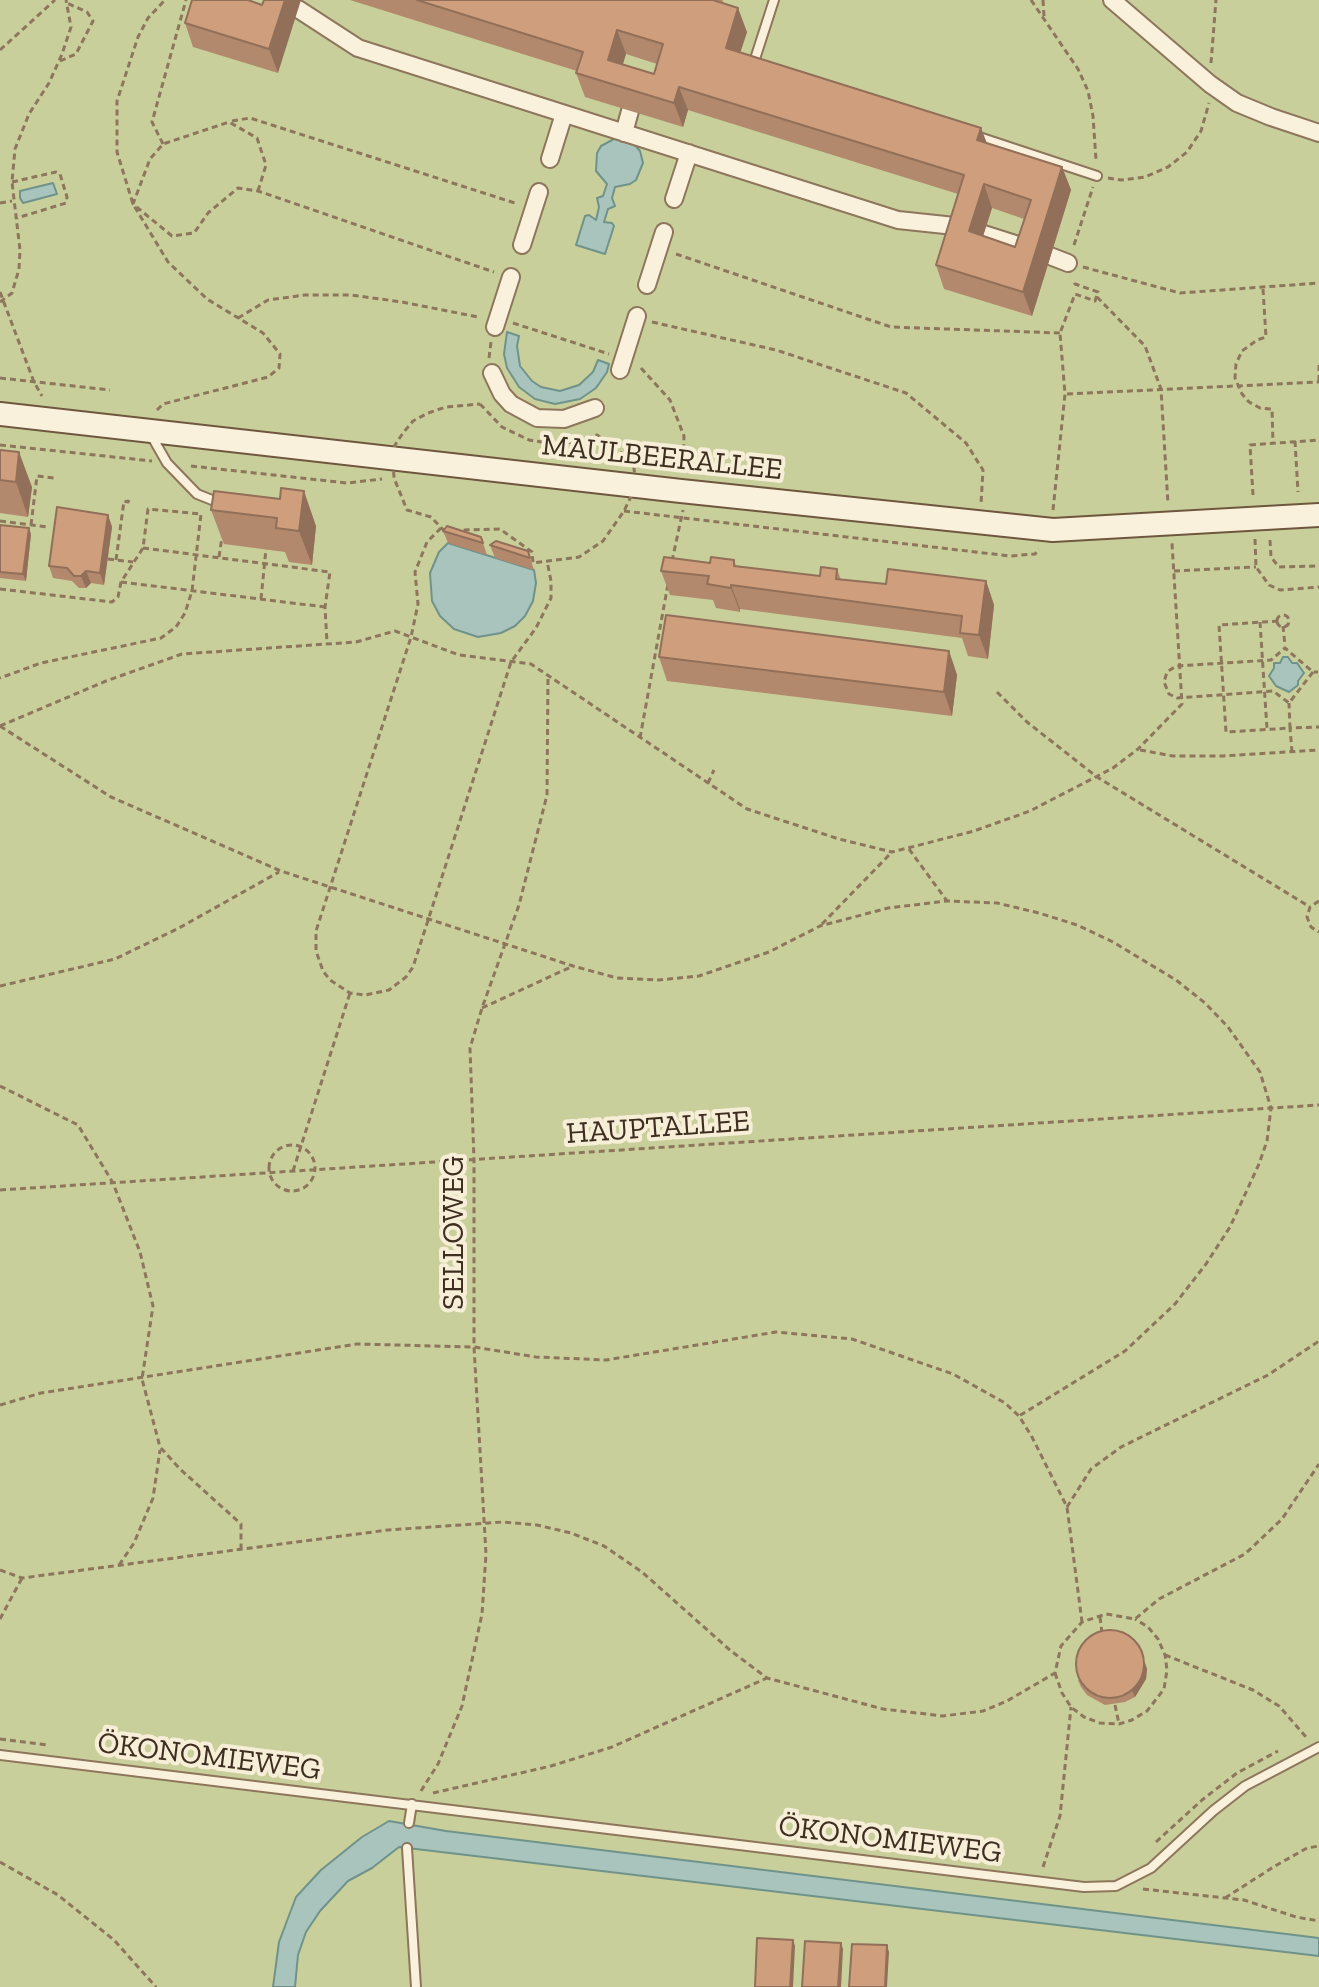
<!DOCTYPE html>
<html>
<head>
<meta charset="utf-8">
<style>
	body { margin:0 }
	canvas { display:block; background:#f0e4c8 }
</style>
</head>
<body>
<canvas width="1319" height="1987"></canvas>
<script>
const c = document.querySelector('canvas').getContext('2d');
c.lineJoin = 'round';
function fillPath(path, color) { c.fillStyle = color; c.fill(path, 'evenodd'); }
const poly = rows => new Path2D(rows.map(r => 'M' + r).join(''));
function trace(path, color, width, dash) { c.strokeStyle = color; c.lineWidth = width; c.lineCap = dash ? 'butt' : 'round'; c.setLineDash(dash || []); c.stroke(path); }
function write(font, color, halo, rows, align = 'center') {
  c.font = font + ' "Zilla Slab",serif'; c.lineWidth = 8; c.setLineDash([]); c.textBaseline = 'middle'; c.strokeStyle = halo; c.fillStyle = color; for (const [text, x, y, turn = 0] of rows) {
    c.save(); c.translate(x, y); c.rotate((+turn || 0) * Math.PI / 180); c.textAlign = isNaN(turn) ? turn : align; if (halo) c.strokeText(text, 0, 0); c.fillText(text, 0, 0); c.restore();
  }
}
const green = poly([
	[0,0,1319,0,1319,1987,0,1987]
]);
const water = poly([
	[614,139,622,139,634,144,640,151,643,163,636,180,630,184,615,187,612,198,615,206,608,209,604,222,612,223,614,226,605,254,576,245,585,216,589,215,596,220,599,207,597,198,603,196,607,184,596,171,597,153,601,146,614,139],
	[53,183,57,194,23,203,20,198,20,191,53,183],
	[507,332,519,336,517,346,520,366,532,381,541,387,560,391,579,385,593,372,598,360,609,364,607,372,596,388,580,399,555,404,535,399,519,387,507,368,504,354,507,332],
	[448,543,534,570,536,583,533,601,525,616,515,626,501,633,478,637,454,629,440,616,432,601,430,573,439,552,448,543],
	[1283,657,1288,657,1292,663,1297,663,1304,673,1298,681,1298,685,1289,692,1276,686,1269,676,1274,668,1274,663,1280,663,1283,657],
	[389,1821,446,1831,1319,1938,1319,1956,399,1847,372,1868,348,1881,320,1911,306,1932,298,1955,295,1987,273,1987,279,1942,296,1897,321,1870,362,1837,389,1821]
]);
const path = poly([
	[1031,0,1078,69,1088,91,1093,116,1096,160],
	[1043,0,1044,16],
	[0,50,55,0],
	[60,61,76,54,93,21,87,12,67,3],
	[1211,63,1216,0],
	[232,121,250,118,518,204],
	[163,144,152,122,186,0],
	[1108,178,1121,180,1145,177,1168,167,1187,152,1201,131,1209,103],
	[12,182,56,172,60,174,67,197,66,203,17,218],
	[258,191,266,165,257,138,229,122,163,144,150,159,133,204,172,236,194,233,208,213,238,188,258,191,494,272],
	[0,203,12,201],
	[1074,245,1093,187],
	[676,254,891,327,1060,333],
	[1083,267,1180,293,1319,283],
	[1263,289,1266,337,1257,340,1242,351,1236,364,1235,378,1242,394,1249,402,1260,408,1272,409,1273,443],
	[0,292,34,382,42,396],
	[1097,297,1145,346,1161,389,1168,504],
	[0,302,12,293,19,269,20,250,12,182,15,149,29,114,49,83,62,54,71,27,66,0],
	[238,318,268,300,305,295,351,295,402,302,478,317],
	[652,322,776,350,906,393,966,443,983,470,981,504],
	[513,323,609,354],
	[489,358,491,342],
	[1319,365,1319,383],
	[641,368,670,400,684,436,683,471],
	[0,378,110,390],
	[1067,394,1319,382],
	[480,404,502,427,529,440,559,445,597,435,624,455,634,468,636,486,624,511,603,541,579,557,533,563,532,552,500,529,463,530,451,538,431,517,407,510,394,478,393,458,395,445,403,433,413,421,428,413,446,407,480,404],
	[157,410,163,404,268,377,279,368,280,354,263,333,207,299,168,262,133,204,117,152,117,101,138,37,148,18,165,0],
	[1295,441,1298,492],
	[0,445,152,461],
	[191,466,347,483,382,479],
	[1253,495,1250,445,1319,440],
	[1053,510,1065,394,1060,333,1075,294,1095,301,1098,292,1075,284,1074,279],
	[624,511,1010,556,1035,554,1039,549],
	[0,521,48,527],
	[31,525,37,476,54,478],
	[441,528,427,542,415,572,418,604,411,637,316,931,316,951,323,971,330,980,350,993,365,995,389,990,406,977,413,967,511,662,536,628,551,598,551,581,547,561],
	[1255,539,1256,567,1269,585,1280,590,1319,587],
	[1270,540,1271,557,1279,567,1319,566],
	[143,548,330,572,325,607,327,643],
	[219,557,222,537],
	[108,559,133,562],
	[116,560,124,501,128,502,129,500],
	[672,561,683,510],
	[1174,571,1256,567],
	[121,582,325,607],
	[0,589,112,602,118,597,121,582,143,548,148,509,201,514,192,591,185,613,176,627,161,638,41,663,0,678],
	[261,599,266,549],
	'1277 621a6 6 0 1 1 12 0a6 6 0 1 1-12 0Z',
	[1278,621,1219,625,1226,732,1290,728,1289,703],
	[1260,622,1267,729],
	[1283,626,1285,646],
	[1313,672,1289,703,1273,691,1177,698,1169,694,1164,682,1167,672,1176,666,1271,660,1285,648,1313,672,1318,672],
	[997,692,1027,722,1097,777,1310,907],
	[0,726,111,797,281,871,573,966,617,978,659,980,699,976,769,952,820,926,888,908,947,901,997,903,1039,913,1077,925,1113,942,1176,980,1205,1003,1228,1027,1260,1072,1271,1108,1267,1141,1259,1164,1230,1227,1206,1264,1175,1304,1125,1351,1019,1416],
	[0,726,106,681,182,654,356,642,395,631,459,655,531,664,747,809,839,839,892,852,974,831,1030,811,1113,768,1138,749,1182,704,1172,543],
	[640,738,668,584],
	[1140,750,1173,756,1223,756,1319,750],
	[1292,752,1290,728,1319,727],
	[708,783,714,770],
	[909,849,947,901],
	[1319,901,1310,907,1307,917,1311,927,1319,932],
	[822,924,892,852],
	[0,986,115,959,179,928,279,872],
	[482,1008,573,966],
	[0,1086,78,1125,113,1183,140,1252,153,1306,142,1379,160,1447,180,1469,241,1524,241,1550],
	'269 1168a23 23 0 1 1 46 0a23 23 0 1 1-46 0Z',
	[293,1171,350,993],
	[0,1190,1319,1105],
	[0,1405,41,1393,357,1344,474,1347,536,1357,606,1360,776,1332,852,1339,953,1374,1005,1403,1019,1416,1032,1437,1067,1507,1082,1622],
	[1067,1507,1091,1469,1121,1447,1268,1375,1319,1341],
	[119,1565,134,1543,153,1498,160,1450],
	[0,1570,22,1578,388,1530,503,1522,537,1525,571,1533,604,1546,642,1572,731,1651,767,1678,883,1709,943,1716,983,1711,1007,1701,1055,1673,1061,1646,1082,1622,1106,1614,1135,1619,1159,1599,1245,1554,1282,1519,1319,1464],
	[1100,1617,1102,1633],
	[0,1619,22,1578],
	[1165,1655,1253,1690,1279,1706,1307,1738],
	[1055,1673,1062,1693,1071,1707,1084,1717,1100,1723,1119,1724,1132,1720,1147,1711,1164,1689,1167,1670,1165,1655,1158,1639,1148,1627,1135,1619],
	[1115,1705,1119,1724],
	[0,1739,48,1745],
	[421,1791,438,1764,462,1706,482,1614,486,1554,474,1347,474,1160,470,1048,482,1008,519,905,547,795,548,675],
	[433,1793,551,1766,612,1747,767,1678],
	[1156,1842,1202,1800,1237,1773,1278,1751],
	[0,1862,58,1895,114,1940,156,1987],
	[1043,1867,1060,1816,1071,1707],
	[1143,1889,1244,1900,1296,1917,1319,1921],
	[1225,1898,1275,1866,1307,1848,1319,1846]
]);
const lane = poly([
	[758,63,754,62,774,0],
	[976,136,1097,176],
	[151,435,167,463,197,494,222,504],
	[0,1755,1084,1887,1116,1886,1151,1868,1213,1811,1245,1786,1319,1747],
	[409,1823,412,1804],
	[407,1848,416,1987]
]);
const street = poly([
	[1112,0,1210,84,1237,103,1271,117,1319,133],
	[298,9,358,48,898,220,964,227],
	[624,133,630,111],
	[550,159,564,114],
	[674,199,689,153],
	[984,234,1031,249],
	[522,245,539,192],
	[1050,256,1068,263],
	[647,285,664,232],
	[495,327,511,277],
	[620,370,637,316],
	[492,373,502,394,511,404,537,418,564,419,595,408]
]);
const secondary = poly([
	[0,414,681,491,1053,530,1319,515]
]);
const wall = poly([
	[350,0,723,0,722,3,747,32,740,52,987,143,1062,167,1071,190,1032,316,944,289,936,265,958,194,688,110,683,127,585,97,576,73,577,71],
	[626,54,657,64,654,74,622,64],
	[992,208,1024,219,1015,247,983,236],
	[262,5,278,73,193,47,185,23],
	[0,450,32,487,28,517,0,513],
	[214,491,316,526,312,565,289,562,285,552,224,544,211,510],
	[108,515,112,527,104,585,91,583,86,588,79,588,72,581,53,578,49,566],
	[0,525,31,534,26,581,0,578],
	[443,531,481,537,487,555,448,543],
	[490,545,528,551,534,570,495,558],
	[734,560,736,566,820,576,837,569,841,580,886,584,986,581,994,605,988,659,968,656,962,638,740,609,740,612,716,608,713,600,670,595,661,571,710,563],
	[949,651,957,675,952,716,667,681,659,657],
	[1138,1644,1147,1669,1146,1679,1135,1697,1125,1702,1105,1705,1087,1695,1081,1687,1078,1680]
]);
const shadedWall = poly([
	[285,0,301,0,278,73,269,49],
	[738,8,747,32,734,72,726,48],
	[617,30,626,54,617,84,608,60],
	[679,87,688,110,683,127,674,103],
	[981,128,990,151,977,140],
	[1062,167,1071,190,1032,316,1023,292],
	[984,184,992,208,977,255,969,231],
	[19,452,32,487,28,517,16,482],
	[304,491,316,526,312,565,299,531],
	[108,515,112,527,104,585,100,573],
	[29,528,31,534,26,581,23,574],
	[86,571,91,583,86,588,81,576],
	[986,581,994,605,988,659,979,635],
	[731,585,740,609,740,612,731,588],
	[949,651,957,675,952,716,944,692],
	[1145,1663,1147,1669,1146,1679,1135,1697,1132,1691],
	[793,1940,795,1946,793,1987,790,1987],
	[841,1943,843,1949,841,1987,838,1987],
	[887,1945,889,1952,887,1987,885,1987]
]);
const building = poly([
	[192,0,248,0,262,5,264,0,285,0,269,49,185,23,192,0],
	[417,0,713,0,738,8,726,48,981,128,977,140,1062,167,1023,292,936,265,964,175,679,87,674,103,576,73,583,52,417,0],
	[617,30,663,44,654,74,608,60,617,30],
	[984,184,1031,200,1015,247,969,231,984,184],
	[0,450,19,452,16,482,0,480,0,450],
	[281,488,304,491,299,531,276,528,277,518,211,510,214,491,280,499,281,488],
	[57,507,108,515,100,573,86,571,81,576,74,576,67,568,49,566,57,507],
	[0,525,29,528,23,574,0,572,0,525],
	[447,526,481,537,483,543,443,531,447,526],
	[496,541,528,551,530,558,490,545,496,541],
	[664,557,710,563,711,557,734,560,734,566,820,576,821,567,837,569,836,579,886,584,888,569,986,581,979,635,960,633,962,616,731,585,731,588,707,584,709,576,661,571,664,557],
	[666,615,949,651,944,692,659,657,666,615],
	'1076 1664a34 34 0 1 1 68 0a34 34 0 1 1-68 0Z',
	[757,1938,793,1940,790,1987,755,1987,757,1938],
	[805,1941,841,1943,838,1987,802,1987,805,1941],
	[852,1944,887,1945,885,1987,849,1987,852,1944]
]);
const streetNames = [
	["MAULBEERALLEE",662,458,6],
	["HAUPTALLEE",658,1128,-4],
	["SELLOWEG",454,1233,-90],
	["ÖKONOMIEWEG",209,1757,7],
	["ÖKONOMIEWEG",890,1840,7]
];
fillPath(green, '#c9cf9b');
fillPath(water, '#a9c4bc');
trace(water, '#6f938a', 2);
trace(lane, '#8d765c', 12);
trace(street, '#8d765c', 20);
trace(secondary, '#6f573f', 26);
trace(path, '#8d765c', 3, [6, 4]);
trace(lane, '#faf1dc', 8);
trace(street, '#faf1dc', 16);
trace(secondary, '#faf1dc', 22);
fillPath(wall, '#b2896c');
fillPath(shadedWall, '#916f58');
fillPath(building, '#cf9f7d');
trace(building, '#916f58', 2);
write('30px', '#3d2e20', '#f7eed8', streetNames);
</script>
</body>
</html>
